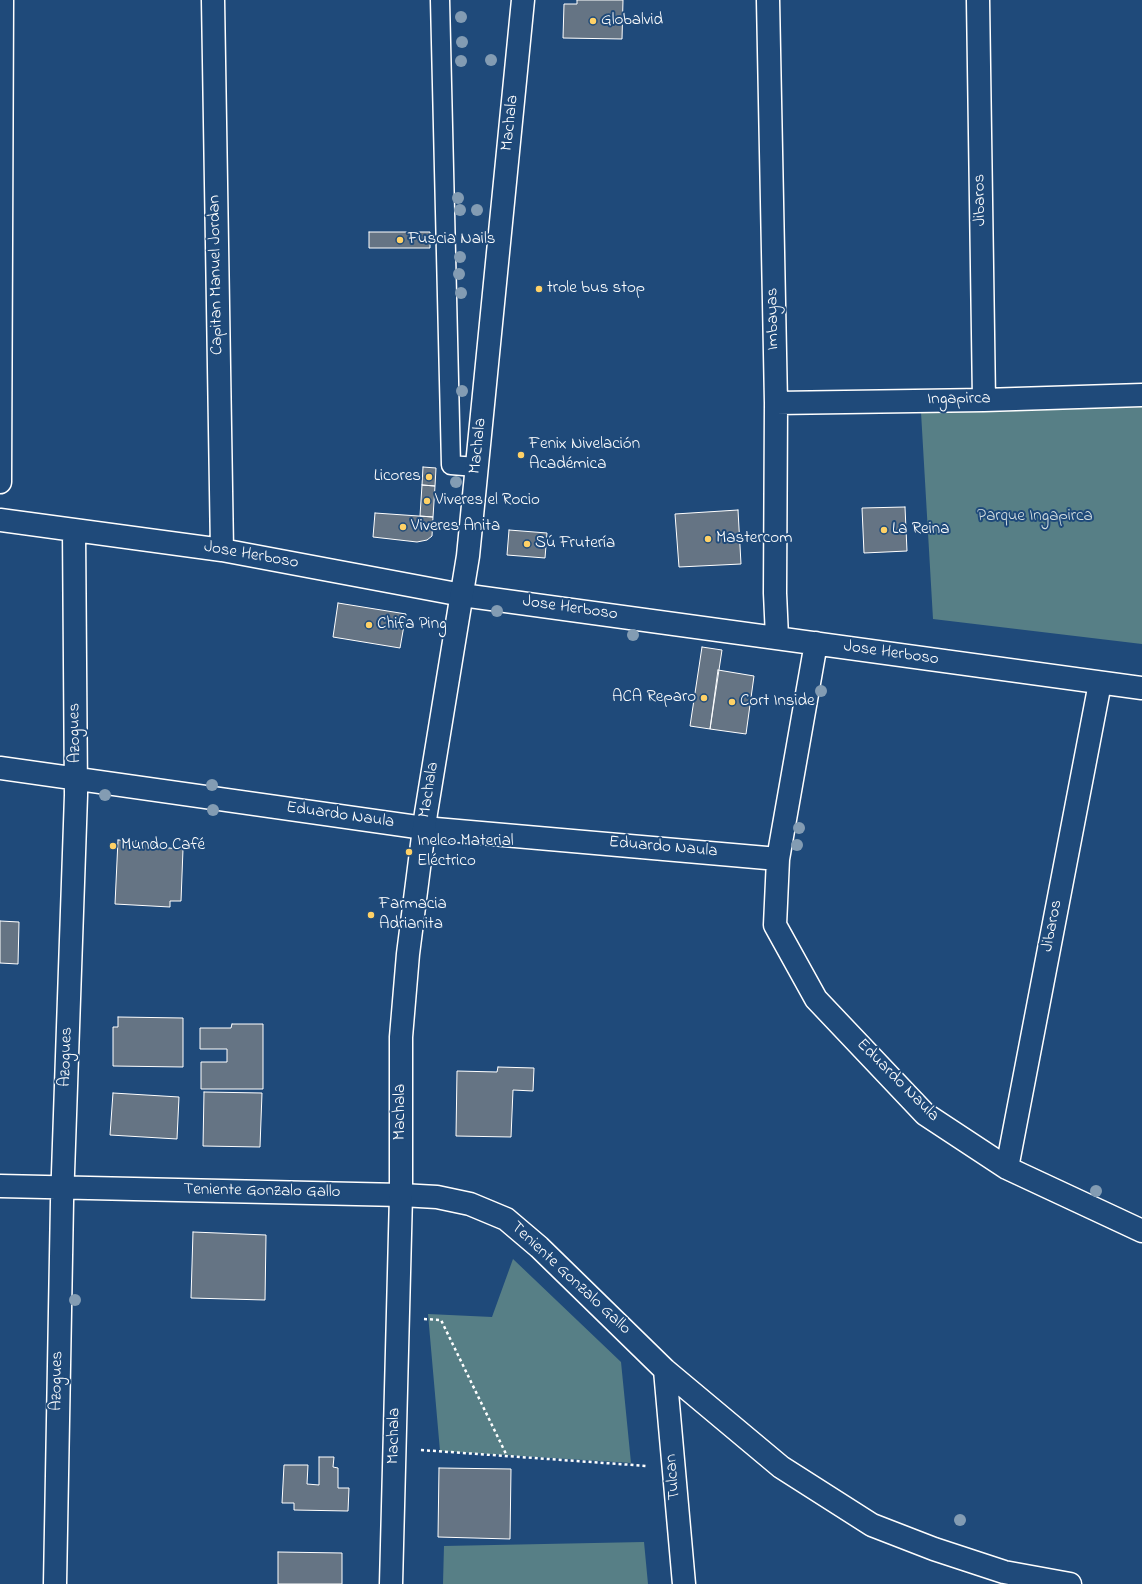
<!DOCTYPE html>
<html>
<head>
<meta charset="utf-8">
<style>
	body { margin:0 }
	canvas { display:block; background:#1f4a7a }
</style>
</head>
<body>
<canvas width="1142" height="1584"></canvas>
<script>
const c = document.querySelector('canvas').getContext('2d');
c.lineJoin = 'round';
function fillPath(path, color) { c.fillStyle = color; c.fill(path, 'evenodd'); }
const poly = rows => new Path2D(rows.map(r => 'M' + r).join(''));
function trace(path, color, width, dash) { c.strokeStyle = color; c.lineWidth = width; c.lineCap = dash ? 'butt' : 'round'; c.setLineDash(dash || []); c.stroke(path); }
function write(font, color, halo, rows, align = 'center') {
  c.font = font + ' "Indie Flower",sans-serif'; c.lineWidth = 4; c.setLineDash([]); c.textBaseline = 'middle'; c.strokeStyle = halo; c.fillStyle = color; for (const [text, x, y, turn = 0] of rows) {
    c.save(); c.translate(x, y); c.rotate((+turn || 0) * Math.PI / 180); c.textAlign = isNaN(turn) ? turn : align; if (halo) c.strokeText(text, 0, 0); c.fillText(text, 0, 0); c.restore();
  }
}
const green = poly([
	[1142,407,1142,644,933,619,921,412],
	[513,1259,621,1362,631,1463,440,1451,428,1314,492,1317],
	[644,1542,648,1584,443,1584,444,1546]
]);
const building = poly([
	[577,0,623,0,622,39,563,38,564,4,577,4,577,0],
	[369,232,430,232,430,248,369,248,369,232],
	[423,467,436,468,435,486,422,485,423,467],
	[422,485,435,486,433,517,420,516,422,485],
	[905,507,907,551,864,553,862,508,905,507],
	[738,510,741,564,679,567,675,514,738,510],
	[375,513,433,517,432,536,427,540,417,542,373,537,375,513],
	[509,530,547,533,545,558,507,555,509,530],
	[338,603,406,614,400,648,333,637,338,603],
	[702,647,722,650,710,729,690,726,702,647],
	[718,670,754,676,746,734,710,729,718,670],
	[118,840,154,842,154,847,183,849,181,901,170,901,170,907,115,904,118,840],
	[0,921,19,922,18,964,0,963,0,921],
	[118,1017,183,1018,183,1067,113,1066,113,1027,118,1027,118,1017],
	[232,1024,263,1024,263,1089,201,1089,201,1062,227,1062,227,1049,200,1049,200,1028,231,1028,232,1024],
	[498,1067,534,1068,533,1091,513,1090,511,1137,456,1136,457,1071,497,1072,498,1067],
	[204,1092,262,1093,260,1147,203,1146,204,1092],
	[113,1093,179,1097,177,1139,110,1135,113,1093],
	[193,1232,266,1235,265,1300,191,1298,193,1232],
	[319,1457,334,1457,333,1467,338,1468,338,1488,349,1488,348,1511,294,1510,294,1503,282,1503,284,1465,308,1465,307,1484,319,1485,319,1457],
	[439,1468,511,1469,510,1539,438,1537,439,1468],
	[278,1552,342,1553,342,1584,278,1584,278,1552]
]);
const path = poly([
	[424,1319,441,1320,507,1456],
	[421,1450,647,1466]
]);
const lane = poly([
	[440,0,451,465,476,467]
]);
const street = poly([
	[213,0,222,550],
	[768,0,776,403,775,593,777,637],
	[978,0,984,400],
	[776,403,984,400,1142,395],
	[0,482,2,0],
	[0,520,222,550,462,595,1142,688],
	[816,643,778,859,775,925,816,999,925,1114,1007,1168,1142,1231],
	[0,768,424,828,778,859],
	[1007,1168,1100,683],
	[0,1186,401,1195,437,1197,470,1204,506,1219,539,1247,665,1370,781,1467,872,1525,934,1549,1004,1572,1070,1584],
	[665,1370,684,1584],
	[55,1584,62,1202,76,795,74,530]
]);
const secondary = poly([
	[391,1584,401,1195,401,1037,408,954,426,813,468,556,523,0]
]);
const trees = [
	[461,17],
	[462,42],
	[491,60],
	[461,61],
	[458,198],
	[460,210],
	[477,210],
	[460,257],
	[459,274],
	[461,293],
	[462,391],
	[456,482],
	[497,611],
	[633,635],
	[821,691],
	[212,785],
	[105,795],
	[213,810],
	[799,828],
	[797,845],
	[1096,1191],
	[75,1300],
	[960,1520]
];
const markers = [
	[593,21,4,"#ffd166"],
	[400,240,4,"#ffd166"],
	[539,289,4,"#ffd166"],
	[521,455,4,"#ffd166"],
	[429,477,4,"#ffd166"],
	[427,501,4,"#ffd166"],
	[403,527,4,"#ffd166"],
	[884,530,4,"#ffd166"],
	[708,539,4,"#ffd166"],
	[527,544,4,"#ffd166"],
	[369,625,4,"#ffd166"],
	[704,698,4,"#ffd166"],
	[732,702,4,"#ffd166"],
	[113,846,4,"#ffd166"],
	[409,852,4,"#ffd166"],
	[371,915,4,"#ffd166"]
];
const poiNames = [
	["Globalvid",601,21],
	["Fuscia Nails",408,240],
	["trole bus stop",547,289],
	["Fenix Nivelación",529,445],
	["Académica",529,465],
	["Licores",421,477,"right"],
	["Viveres el Rocio",435,501],
	["Viveres Anita",411,527],
	["La Reina",892,530],
	["Mastercom",716,539],
	["Sú Frutería",535,544],
	["Chifa Ping",377,625],
	["ACA Reparo",696,698,"right"],
	["Cort Inside",740,702],
	["Inelco Material",417,842],
	["Eléctrico",417,862],
	["Mundo Café",121,846],
	["Farmacia",379,905],
	["Adrianita",379,925]
];
const streetNames = [
	["Machala",511,123,-84],
	["Jibaros",981,200,-91],
	["Capitan Manuel Jordan",217,275,-91],
	["Imbayas",774,319,-91],
	["Ingapirca",959,400,-1],
	["Machala",479,446,-84],
	["Jose Herboso",251,556,10],
	["Jose Herboso",570,609,8],
	["Jose Herboso",891,654,8],
	["Azogues",76,733,-91],
	["Machala",430,790,-81],
	["Eduardo Naula",340,816,8],
	["Eduardo Naula",663,848,5],
	["Jibaros",1053,926,-79],
	["Azogues",67,1057,-88],
	["Eduardo Naula",897,1081,45],
	["Machala",401,1112,-90],
	["Teniente Gonzalo Gallo",262,1192,1],
	["Teniente Gonzalo Gallo",570,1279,43],
	["Azogues",58,1381,-89],
	["Machala",395,1436,-89],
	["Tulcan",674,1477,-95]
];
const parkNames = [
	["Parque Ingapirca",1035,517]
];
fillPath(green, '#577f86');
fillPath(building, '#657484');
trace(building, '#fff', 1);
trace(lane, '#fff', 21);
trace(street, '#fff', 25);
trace(secondary, '#fff', 25);
trace(path, '#fff', 2.5, [3, 3]);
trace(lane, '#1f4a7a', 18);
trace(street, '#1f4a7a', 22);
trace(secondary, '#1f4a7a', 22);
c.fillStyle = '#839cb3';
for (const [x, y] of trees) { c.beginPath(); c.arc(x, y, 6, 0, 2 * Math.PI); c.fill(); }
for (const [x, y, r, color] of markers) { const dot = new Path2D(); dot.arc(x, y, r, 0, 2 * Math.PI); c.fillStyle = color; c.fill(dot); trace(dot, '#1f4a7a', 1.5); }
write('17px', '#fff', '#1f4a7a', poiNames, 'left');
write('17px', '#fff', '#1f4a7a', streetNames);
write('17px', '#d5dfe1', '#1f4a7a', parkNames);
</script>
</body>
</html>
